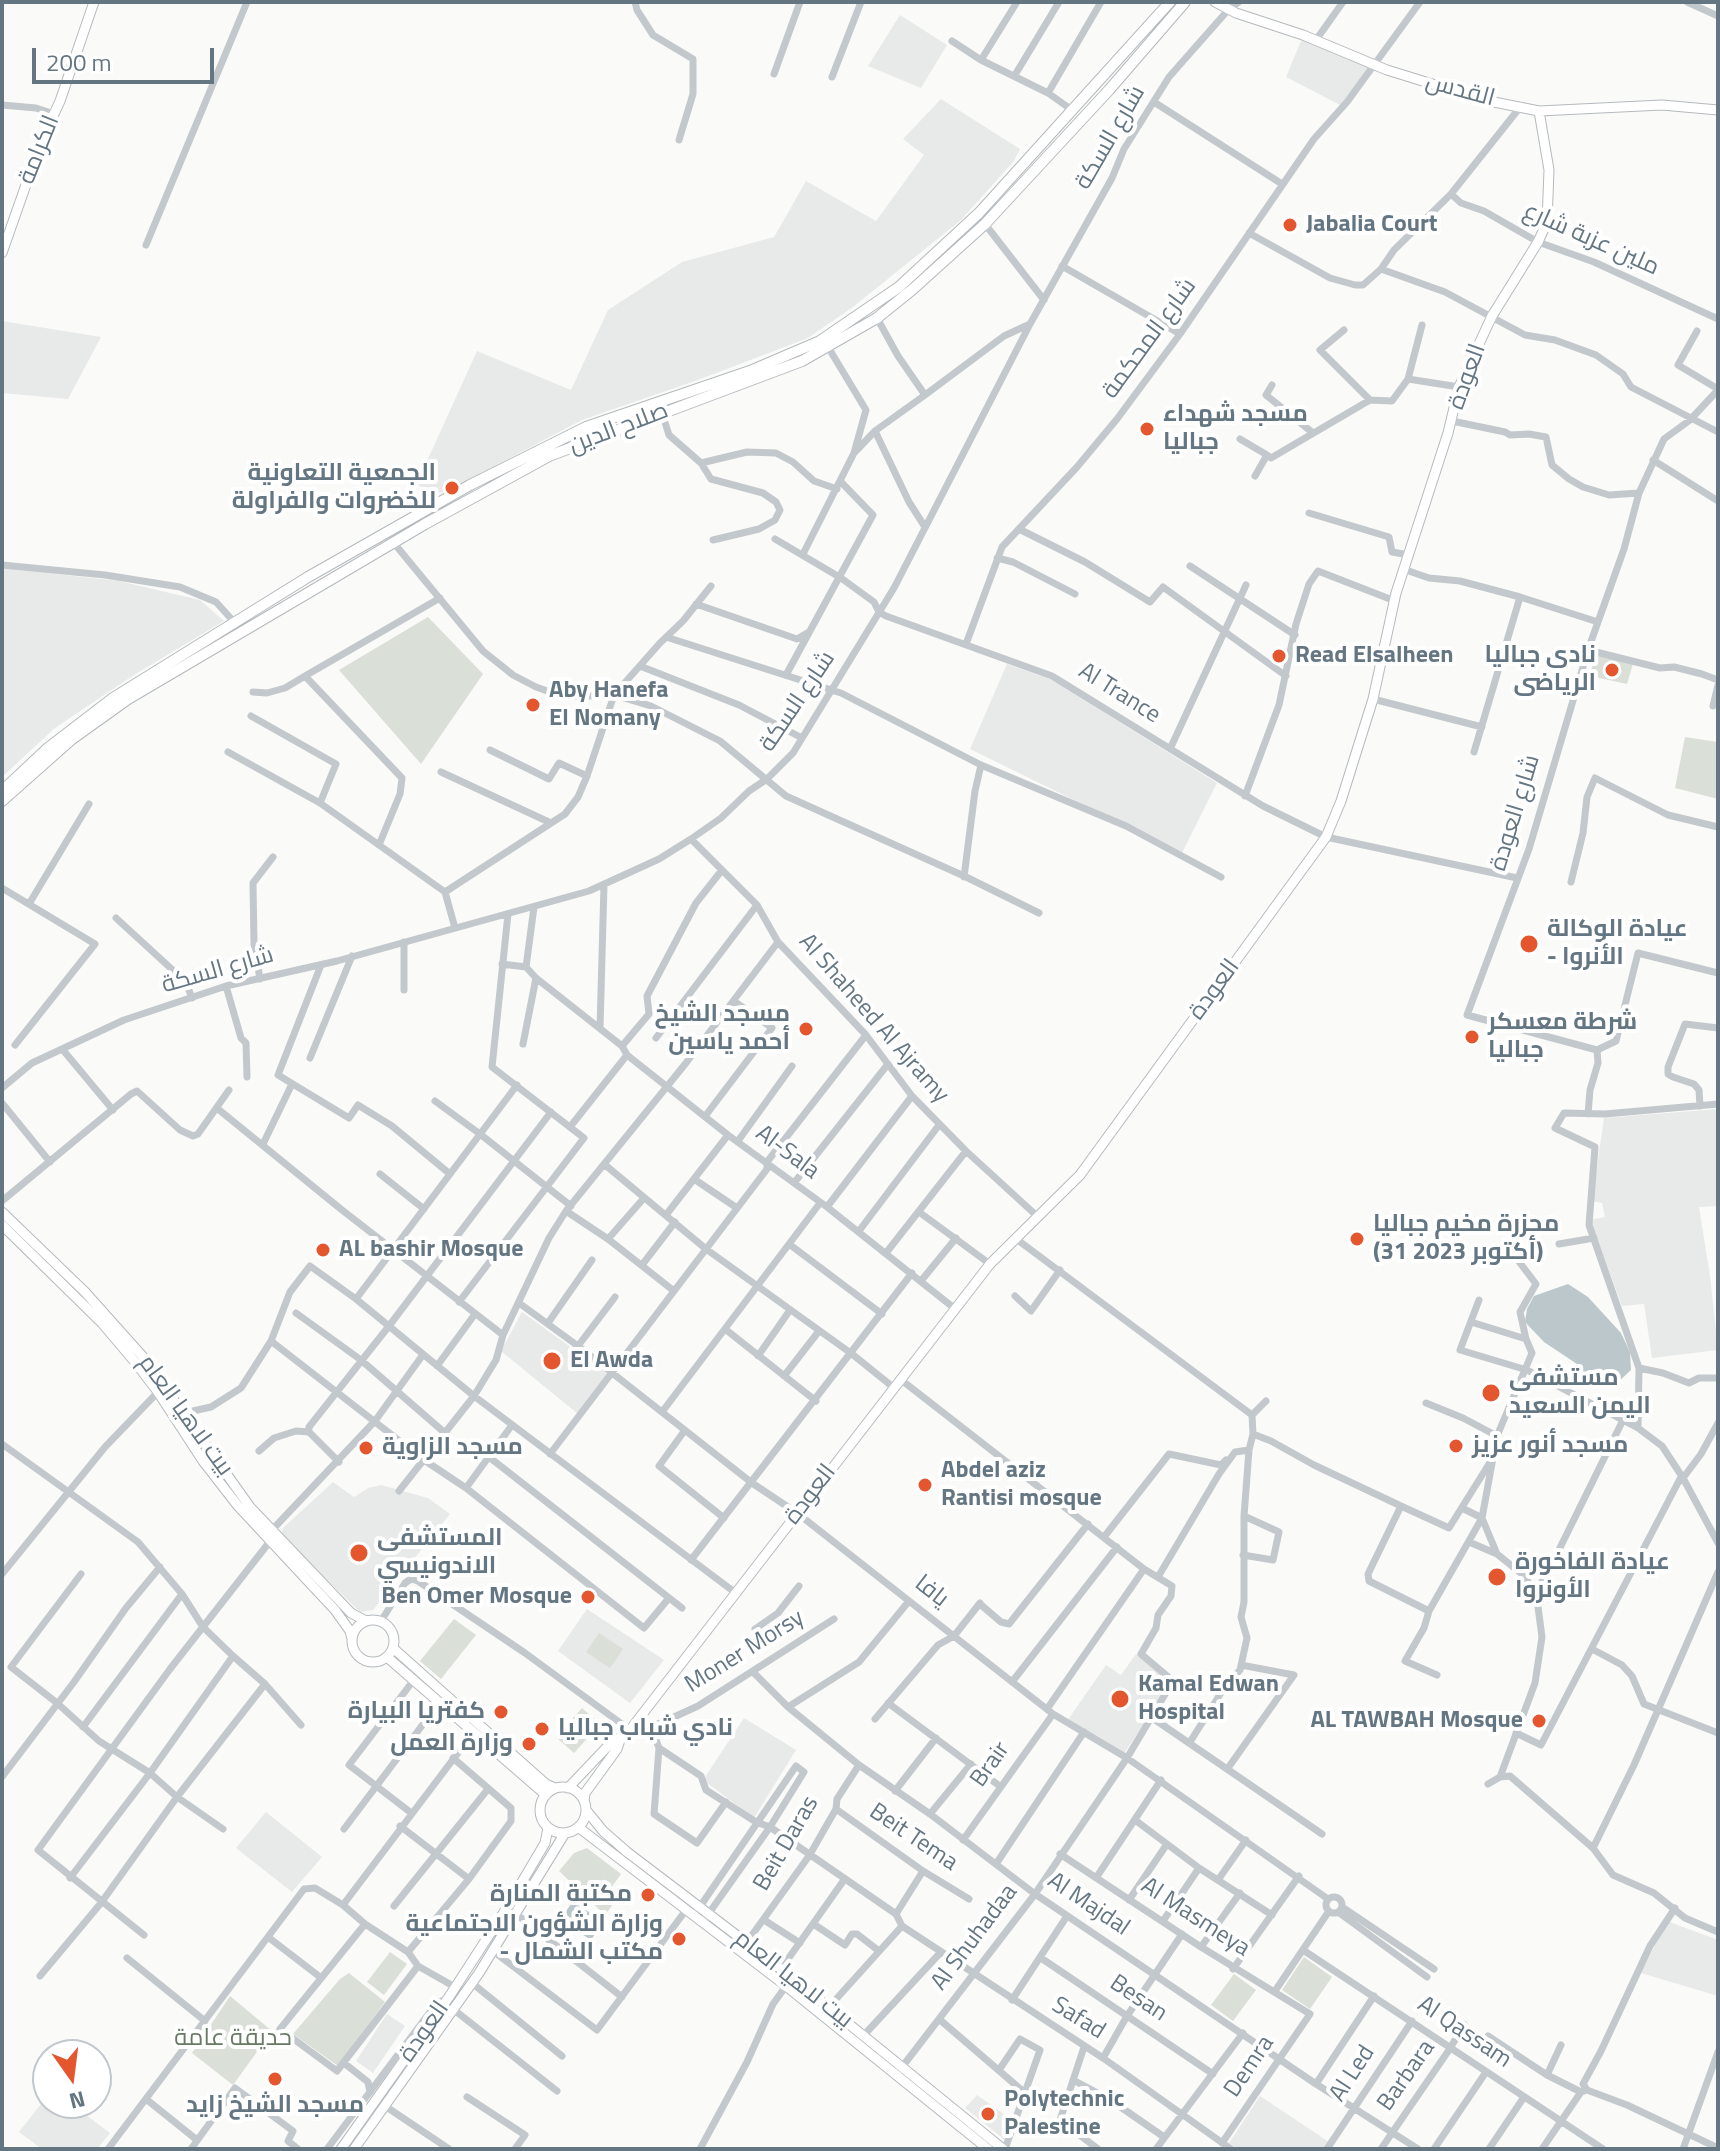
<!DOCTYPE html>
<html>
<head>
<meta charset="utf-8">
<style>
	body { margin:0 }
	#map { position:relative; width:1720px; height:2151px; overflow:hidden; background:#fafaf8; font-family:"Titillium Web",sans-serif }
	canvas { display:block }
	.frame { position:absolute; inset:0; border:4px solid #657683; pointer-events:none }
	.north { position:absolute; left:32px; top:2039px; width:80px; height:80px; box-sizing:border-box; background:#fff; border:2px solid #c1c8cd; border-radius:50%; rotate:166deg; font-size:22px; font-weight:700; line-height:32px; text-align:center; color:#657683 }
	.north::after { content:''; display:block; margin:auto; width:28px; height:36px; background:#e4572e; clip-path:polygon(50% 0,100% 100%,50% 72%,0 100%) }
	.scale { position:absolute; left:32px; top:48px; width:182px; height:36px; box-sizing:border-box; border:4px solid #657683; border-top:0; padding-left:10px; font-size:24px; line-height:28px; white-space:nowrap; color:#657683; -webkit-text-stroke:6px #fff; paint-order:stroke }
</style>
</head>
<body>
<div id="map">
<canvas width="1720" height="2151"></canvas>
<div class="frame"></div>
<div class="north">N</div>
<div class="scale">200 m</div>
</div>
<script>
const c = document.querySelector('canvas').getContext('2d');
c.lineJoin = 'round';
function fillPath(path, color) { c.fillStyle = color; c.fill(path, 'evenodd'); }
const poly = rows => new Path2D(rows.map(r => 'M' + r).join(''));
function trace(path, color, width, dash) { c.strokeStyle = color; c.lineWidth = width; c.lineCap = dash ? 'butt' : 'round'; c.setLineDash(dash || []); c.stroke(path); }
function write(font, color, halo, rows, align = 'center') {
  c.font = font + ' "Titillium Web",Cairo,sans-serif'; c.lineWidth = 8; c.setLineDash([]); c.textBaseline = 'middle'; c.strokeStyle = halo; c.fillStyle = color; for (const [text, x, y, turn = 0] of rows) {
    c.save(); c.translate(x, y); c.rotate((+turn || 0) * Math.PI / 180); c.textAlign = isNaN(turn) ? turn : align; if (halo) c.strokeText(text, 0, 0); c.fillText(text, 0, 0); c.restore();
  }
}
const built = poly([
	[900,15,947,45,921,88,868,66],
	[1303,36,1371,64,1344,107,1286,77],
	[941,99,1020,149,1014,161,961,220,853,307,808,338,698,380,582,420,447,491,429,496,417,483,477,351,571,390,608,310,682,262,774,237,806,181,876,221,924,155,903,139],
	[2,321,101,337,68,399,2,393],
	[2,568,119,581,200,600,224,621,134,675,55,728,2,777],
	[1007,664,1052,680,1217,783,1182,853,970,749],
	[1718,1109,1718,1206,1699,1207,1710,1276,1718,1350,1652,1358,1644,1304,1622,1306,1590,1220,1605,1217,1602,1203,1592,1201,1604,1118],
	[522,1312,609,1375,578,1414,501,1351],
	[333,1482,354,1497,368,1488,381,1485,428,1498,450,1514,373,1610,360,1612,281,1535,283,1528],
	[587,1609,664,1660,630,1703,558,1651],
	[1136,1654,1171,1682,1123,1755,1067,1721,1106,1665,1121,1675],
	[744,1718,796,1750,754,1818,703,1780],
	[266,1812,322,1857,292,1892,236,1848],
	[1667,1921,1718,1940,1718,1996,1641,1973],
	[387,2014,405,2026,373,2073,356,2061],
	[48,2095,48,2103,70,2103,110,2133,97,2149,42,2149,19,2132],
	[977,2095,1011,2119,1005,2140,965,2108],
	[1260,2096,1329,2142,1325,2149,1238,2149,1229,2143]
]);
const green = poly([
	[428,617,483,674,421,764,339,670],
	[1595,655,1633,664,1627,684,1590,676],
	[1685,737,1718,742,1718,799,1675,788],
	[454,1619,476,1635,441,1679,420,1661],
	[599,1633,623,1649,610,1668,586,1652],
	[582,1708,600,1724,574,1753,556,1737],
	[587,1848,621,1874,611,1888,620,1895,605,1915,559,1871,574,1853],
	[390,1952,407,1964,384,1995,367,1982],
	[1304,1957,1332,1977,1310,2009,1282,1990],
	[349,1973,385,2002,338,2066,293,2034,340,1979],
	[1234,1974,1256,1990,1233,2021,1211,2005],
	[230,1996,272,2031,233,2085,192,2053]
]);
const water = poly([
	[1568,1284,1588,1297,1621,1333,1630,1352,1631,1370,1615,1385,1595,1387,1578,1372,1577,1364,1544,1342,1525,1322,1527,1309,1534,1296],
	[571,1904,580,1906,603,1922,591,1940,560,1920]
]);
const minor = poly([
	[635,2,637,10,653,35,693,59,693,94,679,140],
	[1687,2,1718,16],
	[1316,40,1343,2],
	[952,41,981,60,1017,2],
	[981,60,1048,93,1072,110],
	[774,74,800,2],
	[1015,75,1059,2],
	[832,77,861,2],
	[1048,93,1101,2],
	[1154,102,1282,184],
	[2,105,36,108,54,114],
	[1521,106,1451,194,1394,250,1381,269,1445,292,1525,335,1555,340,1596,355,1623,374,1631,387,1718,432],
	[1451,194,1461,203,1484,211,1538,242,1594,262,1718,319],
	[985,224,1044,300],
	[1249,233,1330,278,1355,285,1363,285,1381,269],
	[146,245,247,2],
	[1062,266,1180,334],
	[1344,330,1320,350,1370,400],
	[1697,331,1678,365,1718,389],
	[828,347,866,410,854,453,875,431,909,502,925,527],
	[1408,379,1459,387],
	[1272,385,1266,395,1313,433],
	[925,395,1004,336,1030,324],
	[662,413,669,435,701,463,711,479,763,493,776,502,780,510,775,520,759,529,713,540],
	[1452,421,1505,432,1510,435,1529,434,1546,437,1552,465,1569,479,1583,487,1609,495,1639,493],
	[875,431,925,395,898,356,877,318],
	[1240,439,1267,455],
	[1653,460,1718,501],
	[701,463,747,452,776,453,793,462,814,481,837,489],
	[1255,476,1267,455,1271,458,1370,400,1392,401,1408,379,1422,325],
	[1309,513,1389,537,1392,552,1409,555],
	[1019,529,1085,562,1150,602,1163,587,1286,676],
	[775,539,841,578,874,602,879,612,886,616,1052,676,1263,806,1326,837,1517,878],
	[393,542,483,651,513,675,536,687,564,697,614,695,651,706,720,741,786,796,964,876,1039,913],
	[803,554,854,453],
	[997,558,1013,562,1075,594],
	[2,565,105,575,180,587,216,602,235,623],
	[1190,566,1295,635],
	[1403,569,1429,578,1460,581,1520,597,1598,622],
	[696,604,797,639,809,632],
	[666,637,841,693,981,765,1126,826,1221,877],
	[966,644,1002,547,1077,467,1117,419,1180,334,1314,139,1347,102,1420,2],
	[1588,650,1660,668,1674,667,1702,674,1718,680],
	[640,666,739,705,802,738],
	[786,675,873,515,841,482],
	[253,692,267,693,285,688,305,676],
	[1373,699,1482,727],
	[1713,706,1718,685],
	[251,716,336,764,320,803],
	[1170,749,1246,585],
	[490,750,549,779,559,763,587,776],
	[228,752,320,803,445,892,455,928],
	[1474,752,1520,597],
	[441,772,551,823],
	[1245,796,1279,705,1296,624,1309,584,1318,571,1395,601],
	[691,839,757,905,778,942,866,1035,912,1096,966,1151,1037,1216],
	[379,845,400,794,402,778,305,676,440,598],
	[964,877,975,791,981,765],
	[1571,882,1583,833,1587,797,1595,778,1668,815,1718,827],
	[2,888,95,944,15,1045],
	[445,892,565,814,578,797,587,776,614,695,660,643,683,621,711,586],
	[29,904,89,804],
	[116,918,177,974,187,985,192,998],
	[404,942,404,990],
	[502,964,526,967,536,978,622,1046,627,1055,728,1135,827,1207,954,1308],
	[321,965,278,1075,349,1118,358,1105,392,1126,450,1174],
	[526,967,534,907],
	[260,979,254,944,253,883,273,857],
	[226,986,241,1038,246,1043,247,1077],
	[600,1028,604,885],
	[656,1038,757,905],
	[523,1044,536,978],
	[622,1046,649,1014,647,996,696,903,722,870],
	[63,1050,113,1110],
	[1597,1050,1616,1041,1638,953,1718,973],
	[310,1058,352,956],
	[2,1088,32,1063,124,1020,226,986,337,961,589,891,659,859,691,839,721,818,749,791,767,779,793,753,894,588,1030,324,1112,178,1124,149,1169,77,1229,9,1239,2],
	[435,1101,480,1134,571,1206],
	[2,1103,50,1162],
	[1700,1106,1699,1090,1694,1084,1673,1077,1668,1074,1668,1067,1685,1024,1718,1028],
	[218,1109,342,1210,503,1335],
	[1588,1114,1590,1090,1598,1063,1597,1050,1467,1015,1529,849,1588,650,1624,549,1639,493,1664,439,1690,420,1718,390],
	[706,1115,772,1028,734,1001],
	[570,1127,627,1055],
	[738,1141,792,1066],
	[263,1144,292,1084],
	[604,1164,706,1249,852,1354,893,1387],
	[380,1174,424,1209],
	[694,1179,737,1208],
	[794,1183,888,1064],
	[2,1201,131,1094,137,1091,180,1130,193,1136,198,1134,229,1090],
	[827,1207,912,1096],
	[566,1211,608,1239,674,1291],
	[919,1212,990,1264],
	[666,1215,728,1135],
	[859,1231,939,1125],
	[1015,1238,1252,1415,1253,1434,1271,1441,1314,1465,1401,1506,1449,1528,1494,1456],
	[608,1239,644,1198],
	[789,1244,882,1314],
	[1559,1244,1594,1238],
	[886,1253,966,1151],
	[642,1265,675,1222],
	[921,1281,956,1238],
	[1015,1296,1031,1311,1060,1270],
	[356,1299,517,1085],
	[1479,1300,1460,1350,1527,1370,1638,1428,1662,1446,1683,1478,1718,1543],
	[459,1302,584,1138,492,1067,508,914],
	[519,1303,578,1346,752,1483,797,1513,1053,1714,1127,1758,1328,1899],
	[296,1313,361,1360,445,1433],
	[1471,1322,1526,1339],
	[548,1323,592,1260],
	[725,1329,816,1401],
	[271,1341,424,1460,466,1488,644,1628,669,1598],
	[578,1346,615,1297],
	[758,1356,790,1310],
	[437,1366,475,1314],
	[1639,1368,1663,1373,1689,1383,1699,1378,1718,1378],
	[784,1376,819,1331],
	[1426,1403,1463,1418,1497,1436],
	[662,1412,820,1203],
	[184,1413,211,1407,241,1388,271,1341,290,1292,310,1266,356,1299,474,1396,737,1594],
	[1252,1415,1266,1401],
	[1638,1428,1639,1368,1589,1225,1595,1147,1555,1128,1564,1113,1605,1114,1718,1104],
	[685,1430,659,1466,724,1518],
	[309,1432,309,1427,389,1326,551,1112],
	[2,1444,138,1542,182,1594,203,1627,233,1656,150,1773,70,1878],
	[259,1451,274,1438,296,1431,309,1432,339,1462],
	[550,1454,767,1169,767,1162,866,1035],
	[489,1457,682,1608],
	[1683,1478,1701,1454,1718,1423],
	[466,1488,512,1425],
	[399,1491,474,1396,496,1360,503,1335,549,1238,566,1211,686,1063,778,942],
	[1401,1506,1368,1574,1369,1581,1429,1611,1482,1518,1462,1508],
	[272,1530,375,1421,422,1356],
	[1104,1537,1169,1454,1221,1465,1226,1460],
	[1469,1542,1497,1554],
	[1243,1555,1273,1560,1279,1532,1244,1516,1249,1450],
	[691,1560,912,1273],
	[2,1574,105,1447,158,1392],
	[81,1574,11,1667,57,1703,99,1741,150,1773,177,1797,223,1829],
	[1158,1577,1219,1474,1235,1452,1249,1450,1253,1434],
	[1536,1592,1550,1568,1623,1420],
	[980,1604,1001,1622,1009,1624,1088,1524],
	[1429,1611,1424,1628,1405,1661,1437,1675],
	[381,1621,405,1583,411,1579,418,1581,525,1653,630,1730,661,1723,698,1706,834,1619],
	[755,1629,778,1613,799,1586],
	[1592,1649,1622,1665,1632,1676,1644,1704,1718,1733],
	[233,1656,265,1684,301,1725],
	[753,1672,788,1707,859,1765,930,1814,1035,1894,1316,2084,1418,2149],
	[1012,1682,1117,1547],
	[888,1703,1001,1787],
	[788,1707,859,1662,909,1601],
	[1047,1709,1144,1569],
	[1151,1717,1322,1834],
	[875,1719,938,1645,954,1636,980,1603],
	[651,1726,659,1748,701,1776,706,1790,756,1822,770,1827,896,1914,902,1926,1103,2058,1231,2149],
	[83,1727,182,1594],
	[1516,1733,1541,1745,1682,1475],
	[1190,1742,1224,1688,1240,1670,1247,1638,1241,1617,1244,1602,1244,1516],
	[659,1748,654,1814,697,1843,726,1802],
	[1228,1768,1294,1675,1241,1665],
	[2,1777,74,1682,126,1608,160,1567],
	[1500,1777,1535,1683,1542,1637,1536,1592,1522,1574,1497,1554,1482,1518,1497,1436,1532,1353,1526,1339,1520,1312,1536,1284,1514,1255],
	[1488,1784,1500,1777,1510,1776,1593,1848,1613,1875,1654,1893,1685,1918,1718,1932],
	[895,1791,936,1738],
	[836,1809,923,1871,969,1899],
	[410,1812,349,1765,413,1681],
	[930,1814,971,1764],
	[1135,1820,1199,1868,1272,1915],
	[400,1826,469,1879],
	[344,1829,439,1703],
	[963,1840,1053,1714],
	[1593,1848,1634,1765,1718,1572],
	[1060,1854,1201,1947,1310,2014,1222,2143],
	[996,1864,1084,1732],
	[1096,1878,1161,1780],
	[1218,1880,1246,1840],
	'1326 1905a8 8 0 1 1 16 0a8 8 0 1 1-16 0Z',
	[1129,1900,1167,1844],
	[343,1905,473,1733],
	[394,1906,488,1789],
	[1342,1907,1434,1969],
	[697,1911,796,1766,804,1772,770,1827,702,1923],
	[1338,1912,1427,1977],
	[516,1914,622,1997],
	[896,1914,923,1871],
	[764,1920,800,1943],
	[1163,1921,1199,1868],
	[365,1924,280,2029,337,2071,418,1966],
	[815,1925,845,1945,852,1934,857,1934,879,1951],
	[144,1935,38,1850,170,1669,271,1540],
	[268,1937,320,1977],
	[747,1942,809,1856,836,1809,837,1799,859,1765],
	[1201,1947,1240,1893],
	[1303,1950,1603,2149],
	[493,1951,597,2030,686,1910],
	[408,1952,469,1879,511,1821,511,1808,453,1758],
	[127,1958,205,2021],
	[1041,1958,1213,2074],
	[781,1969,844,1880],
	[1233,1969,1299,1876],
	[40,1976,101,1903,177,1797,265,1684],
	[472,1983,562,2056],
	[1275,1991,1329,1911],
	[1012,2000,1067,1916],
	[829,2007,902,1926],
	[453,2009,557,2091],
	[939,2019,1025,2093],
	[864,2035,941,1952],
	[1488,2036,1547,2075,1581,2092,1587,2090,1627,2105,1718,2148],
	[1084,2047,1060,2120,1098,2149],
	[1103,2058,1127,2016,1182,1934],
	[344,2063,368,2082,370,2092],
	[999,2070,1020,2039,1040,2050,1005,2149],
	[899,2071,1035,1894,1127,1758,1173,1681,1141,1654,1156,1628,1158,1615,1171,1596,1172,1586,1144,1569,900,1379],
	[1547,2075,1561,2045],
	[1073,2080,1109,2099,1164,2137],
	[1316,2084,1374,1996],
	[1587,2090,1583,2084,1601,2051,1650,1946,1675,1908],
	[467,2097,525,2135,515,2149],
	[146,2099,197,2140],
	[385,2106,449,2149],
	[108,2149,304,1889,315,1888,343,1905,365,1924,408,1952,418,1966,455,1987],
	[191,2149,235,2088,293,2131,288,2141,298,2149],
	[327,2149,436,2004,447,1998],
	[700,2149,747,2062,773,2004,786,1986],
	[1156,2149,1243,2033],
	[1327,2149,1412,2021],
	[1381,2149,1451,2047,1464,2024],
	[1434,2149,1486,2072],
	[1489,2149,1524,2097],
	[1542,2149,1581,2092],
	[1683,2149,1718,2052]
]);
const major = poly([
	[1215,2,1236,13,1303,35,1387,70,1484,100,1539,111,1662,105,1718,110],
	[2,253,41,142,60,101,94,2],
	[2,1212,85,1292,144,1358,250,1507,351,1613,366,1621],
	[2,1225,102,1323,135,1362,158,1392,203,1461,238,1506,335,1610,350,1631,352,1639],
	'352 1641a21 21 0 1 1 42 0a21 21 0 1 1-42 0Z',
	[393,1648,546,1784,555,1788],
	[387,1657,546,1795],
	'540 1810a23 23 0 1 1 46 0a23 23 0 1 1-46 0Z',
	[568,1788,607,1747,630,1730,990,1264,1080,1175,1326,837,1341,801,1373,699,1396,593,1448,433,1459,387,1492,316,1538,242,1547,222,1549,170,1539,111],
	[584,1801,585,1793,617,1749,620,1740],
	[586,1810,603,1831,627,1852,781,1969,1003,2149],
	[578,1827,786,1986,988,2149],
	[341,2149,449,1997,506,1909,545,1843,548,1828],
	[354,2149,479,1973,565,1833]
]);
const highway = poly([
	[2,791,48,748,113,698,308,577,470,485,586,427,750,371,820,341,899,287,979,213,1170,2],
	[2,801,72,739,128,699,425,524,549,456,802,361,877,318,913,289,985,224,1109,90,1185,2]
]);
const markers = [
	[1290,225,8,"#e4572e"],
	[1147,429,8,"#e4572e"],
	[452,488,8,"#e4572e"],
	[1279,656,8,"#e4572e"],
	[1612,670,8,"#e4572e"],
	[533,705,8,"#e4572e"],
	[1529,944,10,"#e4572e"],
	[806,1029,8,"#e4572e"],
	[1472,1037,8,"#e4572e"],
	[1357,1239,8,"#e4572e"],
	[323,1250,8,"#e4572e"],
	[552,1361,10,"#e4572e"],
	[1491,1393,10,"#e4572e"],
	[1456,1446,8,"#e4572e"],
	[366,1448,8,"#e4572e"],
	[925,1485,8,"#e4572e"],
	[359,1553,10,"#e4572e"],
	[1497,1577,10,"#e4572e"],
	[588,1597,8,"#e4572e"],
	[1120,1699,10,"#e4572e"],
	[501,1712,8,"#e4572e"],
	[1539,1721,8,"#e4572e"],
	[542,1729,8,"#e4572e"],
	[529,1744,8,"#e4572e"],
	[648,1895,8,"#e4572e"],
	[679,1939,8,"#e4572e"],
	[275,2079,8,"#e4572e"],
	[988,2114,8,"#e4572e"]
];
const streetNames = [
	["القدس",1460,91,15],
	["شارع السكة",1111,138,-60],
	["الكرامة",40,150,-68],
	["ملين عزبة شارع",1591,240,24],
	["شارع المحكمة",1150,339,-54],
	["العودة",1468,377,-70],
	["صلاح الدين",619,429,-21],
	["Al Trance",1119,694,32],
	["شارع السكة",798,702,-56],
	["شارع العودة",1516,813,-73],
	["شارع السكة",218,971,-16],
	["العودة",1215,990,-54],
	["Al Shaheed Al Ajramy",873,1019,49],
	["Al-Sala",787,1153,37],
	["بيت لاهيا العام",185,1416,54],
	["العودة",811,1495,-53],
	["يافا",931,1592,38],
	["Moner Morsy",745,1652,-32],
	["Brair",991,1765,-55],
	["Beit Tema",913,1838,34],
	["Beit Daras",787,1844,-60],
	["Al Majdal",1088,1905,34],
	["Al Masmeya",1195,1918,33],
	["Al Shuhadaa",975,1938,-53],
	["بيت لاهيا العام",793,1980,38],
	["Besan",1138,1999,34],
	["Safad",1078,2019,32],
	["العودة",425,2032,-55],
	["Al Qassam",1464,2033,34],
	["Demra",1250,2067,-56],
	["Al Led",1353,2074,-57],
	["Barbara",1407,2076,-55]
];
const poiNames = [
	["Jabalia Court",1306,225],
	["مسجد شهداء",1163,415],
	["جباليا",1163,443],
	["الجمعية التعاونية",436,474,"right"],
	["للخضروات والفراولة",436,502,"right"],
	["Read Elsalheen",1295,656],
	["نادى جباليا",1596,656,"right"],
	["الرياضى",1596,684,"right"],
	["Aby Hanefa",549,691],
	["El Nomany",549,719],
	["عيادة الوكالة",1547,930],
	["- الأنروا",1547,958],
	["مسجد الشيخ",790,1015,"right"],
	["أحمد ياسين",790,1043,"right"],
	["شرطة معسكر",1488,1023],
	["جباليا",1488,1051],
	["مجزرة مخيم جباليا",1373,1225],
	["(31 أكتوبر 2023)",1373,1253],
	["AL bashir Mosque",339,1250],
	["El Awda",570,1361],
	["مستشفى",1509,1379],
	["اليمن السعيد",1509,1407],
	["مسجد أنور عزيز",1472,1446],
	["مسجد الزاوية",382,1448],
	["Abdel aziz",941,1471],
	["Rantisi mosque",941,1499],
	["المستشفى",377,1539],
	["الاندونيسي",377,1567],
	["عيادة الفاخورة",1515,1563],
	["الأونروا",1515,1591],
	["Ben Omer Mosque",572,1597,"right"],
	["Kamal Edwan",1138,1685],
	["Hospital",1138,1713],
	["كفتريا البيارة",485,1712,"right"],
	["AL TAWBAH Mosque",1523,1721,"right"],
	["نادي شباب جباليا",558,1729],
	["وزارة العمل",513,1744,"right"],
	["مكتبة المنارة",632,1895,"right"],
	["وزارة الشؤون الاجتماعية",663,1925,"right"],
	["- مكتب الشمال",663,1953,"right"],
	["Polytechnic",1004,2100],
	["Palestine",1004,2128],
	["مسجد الشيخ زايد",275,2106,"center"]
];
const parkNames = [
	["حديقة عامة",233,2039]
];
fillPath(built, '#e8e9e9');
fillPath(green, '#dadfd7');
fillPath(water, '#bbc7cb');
trace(major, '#b5babe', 11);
trace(highway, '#b4b9bd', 12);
trace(minor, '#c3c8cc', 7);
trace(major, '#fff', 9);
trace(highway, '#fff', 10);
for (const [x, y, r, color] of markers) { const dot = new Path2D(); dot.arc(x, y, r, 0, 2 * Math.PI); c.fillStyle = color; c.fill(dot); trace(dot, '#fff', 3); }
write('24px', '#657683', '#fff', streetNames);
write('bold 24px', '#657683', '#fff', poiNames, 'left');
write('24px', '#687a64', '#fff', parkNames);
</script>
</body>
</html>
